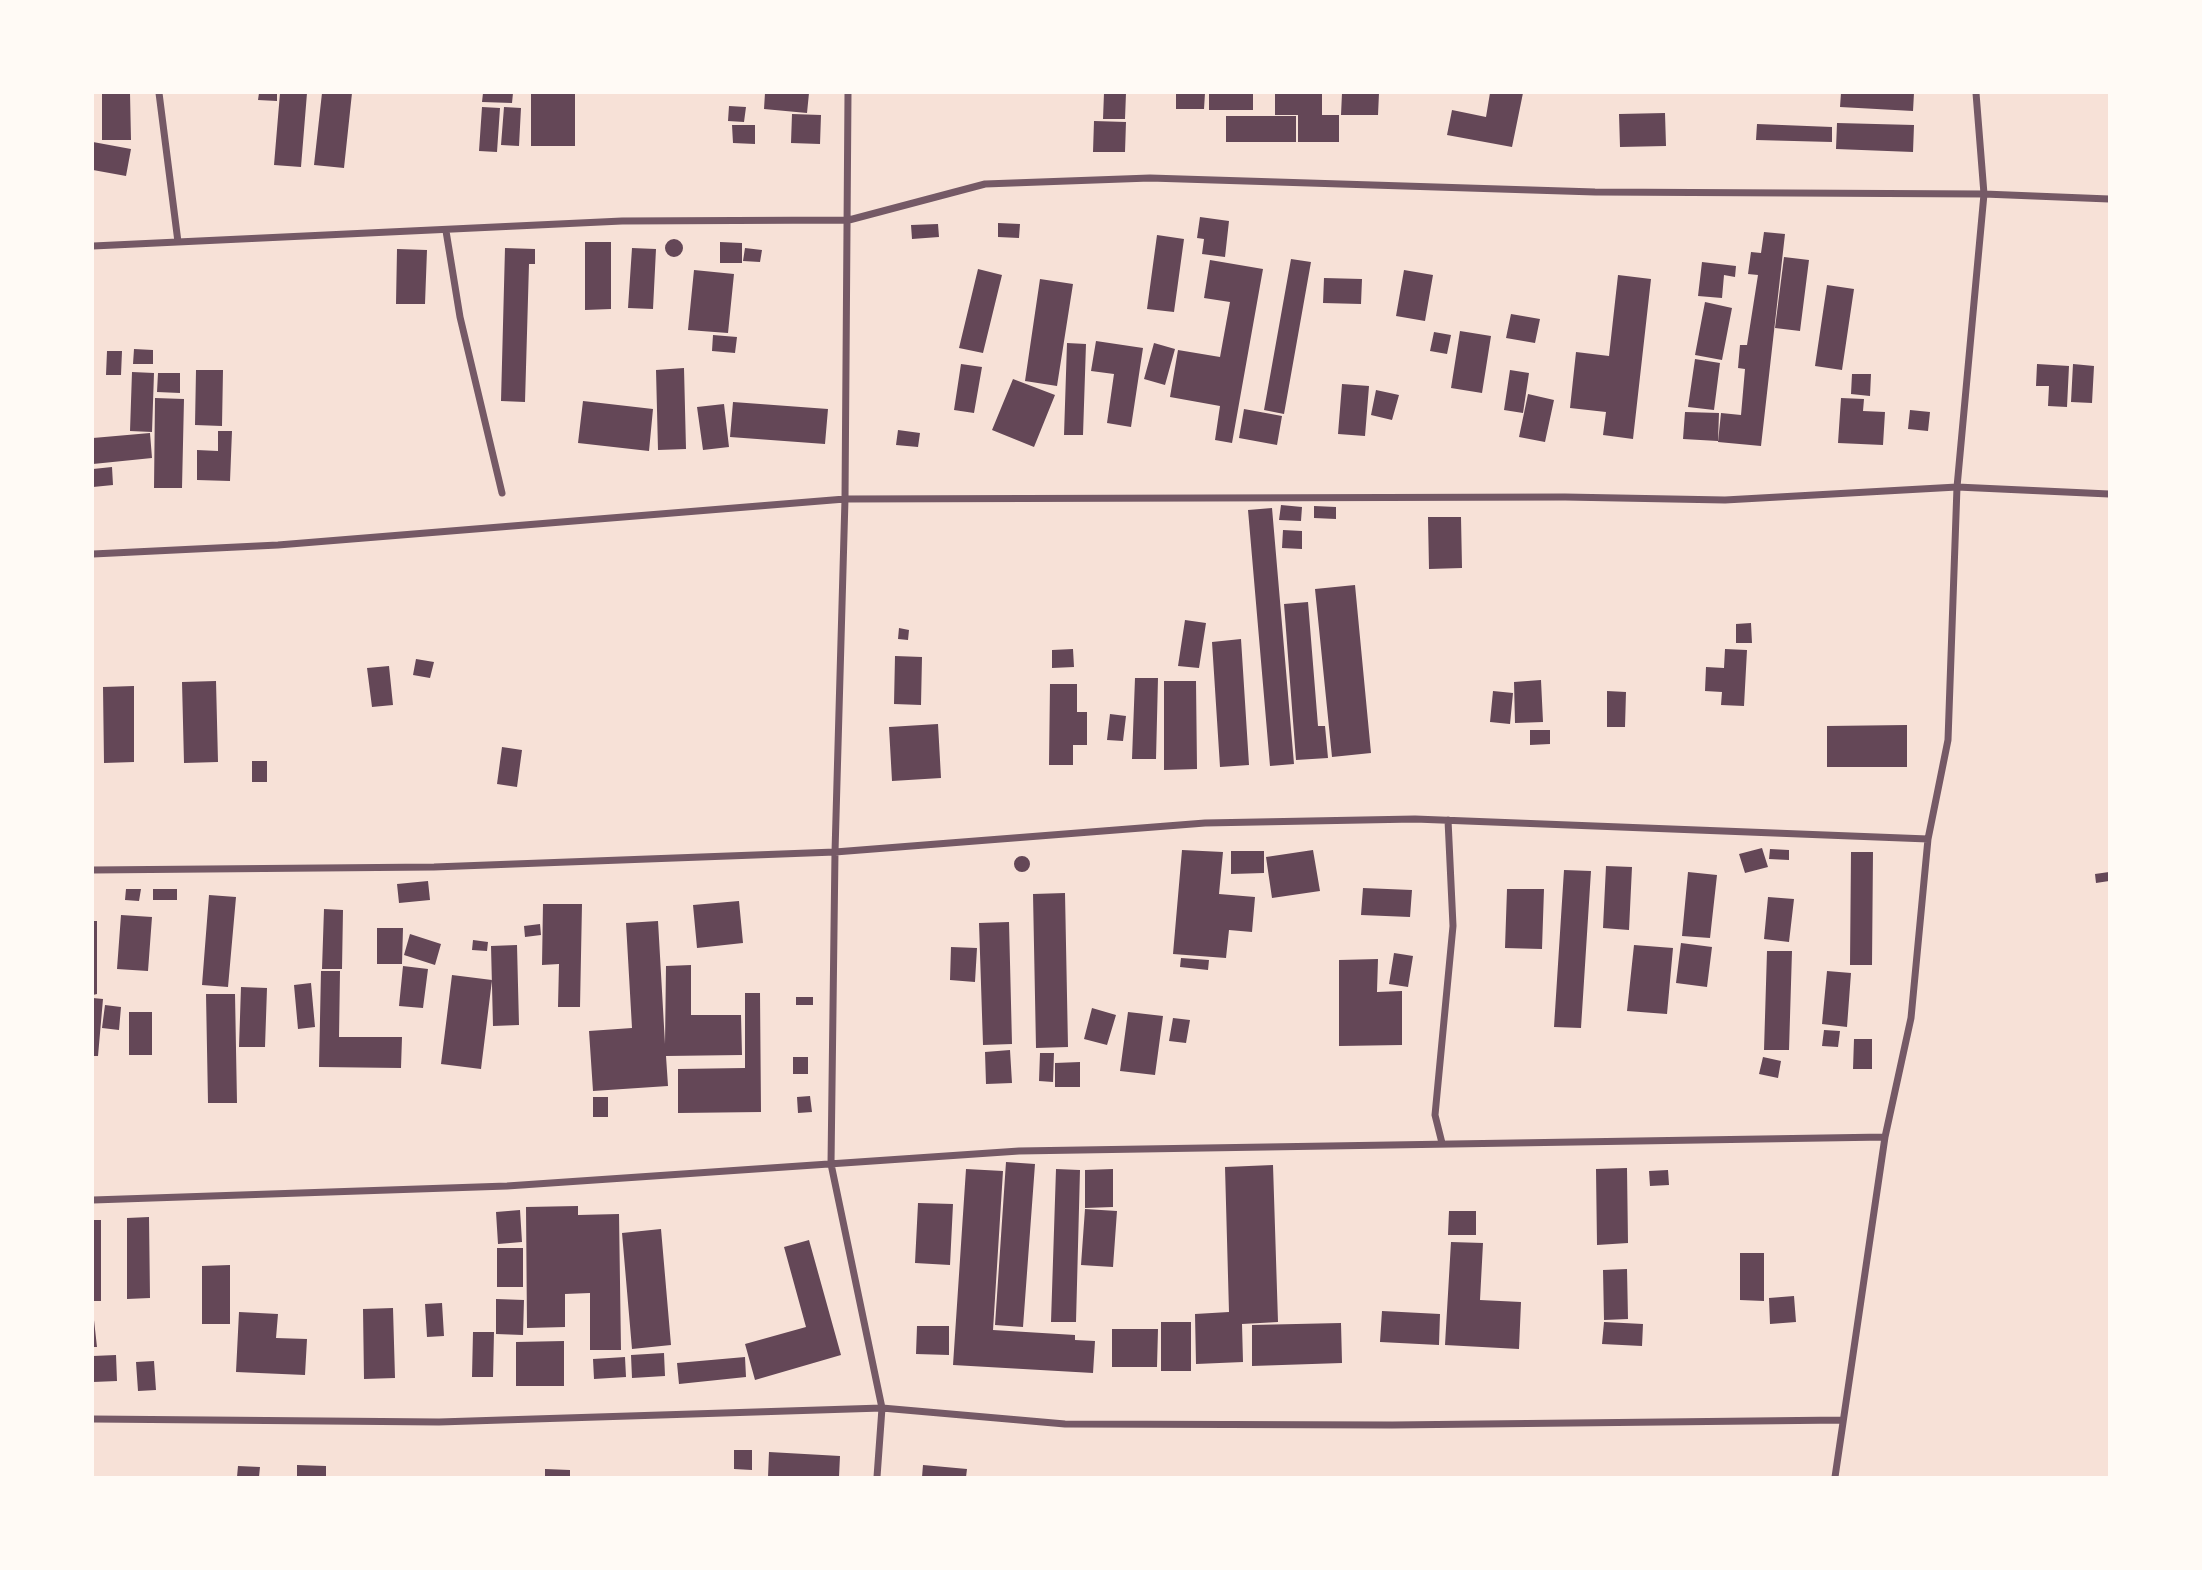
<!DOCTYPE html>
<html>
<head>
<meta charset="utf-8">
<style>
	body { margin:0 }
	#map { position:relative; width:2202px; height:1570px; overflow:hidden; background:#f7e1d7; font-family:"Playfair Display",serif }
	canvas { display:block }
	.frame { position:absolute; inset:0; border:94px solid #fffaf5; pointer-events:none }
</style>
</head>
<body>
<div id="map">
<canvas width="2202" height="1570"></canvas>
<div class="frame"></div>
</div>
<script>
const c = document.querySelector('canvas').getContext('2d');
c.lineJoin = 'round';
function fillPath(path, color) { c.fillStyle = color; c.fill(path, 'evenodd'); }
const poly = rows => new Path2D(rows.map(r => 'M' + r).join(''));
function trace(path, color, width, dash) { c.strokeStyle = color; c.lineWidth = width; c.lineCap = dash ? 'butt' : 'round'; c.setLineDash(dash || []); c.stroke(path); }
const building = poly([
	[102,93,130,93,131,140,102,140],
	[259,93,277,93,277,101,258,100],
	[280,93,307,93,301,167,274,165],
	[322,93,352,93,344,168,314,165],
	[483,93,513,93,512,103,482,102],
	[531,93,575,93,575,146,531,146],
	[765,93,809,93,807,113,764,109],
	[1104,93,1126,93,1125,119,1103,119],
	[1176,93,1205,93,1204,109,1176,109],
	[1209,93,1253,93,1253,110,1209,110],
	[1275,93,1322,93,1322,115,1339,115,1339,142,1298,142,1298,115,1275,115],
	[1342,93,1379,93,1378,115,1341,115],
	[1490,93,1523,93,1512,147,1447,135,1452,110,1486,117],
	[1841,93,1914,93,1913,111,1840,107],
	[729,106,746,107,744,122,728,121],
	[482,107,500,108,497,152,479,151],
	[504,107,521,108,519,146,501,145],
	[1665,113,1666,146,1620,147,1619,114],
	[792,114,821,115,820,144,791,143],
	[1226,116,1296,116,1296,142,1226,142],
	[1094,121,1126,122,1125,152,1093,152],
	[1837,123,1914,125,1913,152,1836,149],
	[1757,124,1832,127,1832,142,1756,140],
	[732,125,755,125,755,144,733,143],
	[93,142,131,149,126,176,93,170],
	[1200,217,1229,221,1225,257,1202,254,1204,239,1197,238],
	[998,223,1020,224,1019,238,998,237],
	[938,224,939,237,912,239,911,225],
	[1764,232,1785,234,1761,446,1718,442,1721,413,1741,415,1745,369,1738,368,1740,345,1747,345,1758,275,1748,274,1751,252,1761,253],
	[1157,235,1184,239,1174,312,1147,309],
	'665 248a9 9 0 1 1 18 0a9 9 0 1 1-18 0Z',
	[585,242,611,242,611,309,585,310],
	[720,242,742,243,742,263,720,263],
	[505,248,535,249,535,264,529,264,525,402,501,401],
	[632,248,656,249,653,309,628,308],
	[745,248,762,250,760,262,743,261],
	[397,249,427,250,425,304,396,304],
	[1784,257,1809,260,1800,331,1775,328],
	[1291,259,1311,262,1284,414,1264,410],
	[1210,260,1263,269,1232,443,1215,440,1220,406,1170,397,1178,350,1220,357,1230,302,1204,298],
	[1702,262,1736,266,1735,277,1724,275,1722,298,1698,296],
	[978,269,1002,275,983,353,959,348],
	[694,270,734,274,728,333,688,330],
	[1404,270,1433,275,1425,321,1396,316],
	[1618,275,1651,279,1633,439,1603,435,1606,412,1570,408,1576,352,1609,356],
	[1324,278,1362,279,1361,304,1323,303],
	[1040,279,1073,284,1057,386,1025,381],
	[1827,285,1854,289,1842,370,1815,366],
	[1705,302,1732,308,1722,360,1695,355],
	[1511,314,1540,319,1535,343,1506,338],
	[1460,331,1491,336,1482,393,1451,388],
	[1434,332,1451,335,1447,354,1430,351],
	[713,335,737,337,735,353,712,351],
	[1096,341,1143,348,1131,427,1107,423,1114,374,1091,371],
	[1067,343,1086,344,1083,435,1064,435],
	[1154,343,1175,349,1165,385,1144,379],
	[134,349,153,350,153,364,133,364],
	[107,351,122,351,121,375,106,375],
	[1695,359,1720,363,1714,410,1688,407],
	[961,364,982,367,974,413,954,410],
	[2037,364,2069,366,2067,407,2048,406,2049,386,2036,386],
	[2073,364,2094,366,2092,403,2071,402],
	[684,368,686,449,658,450,656,370],
	[196,370,223,370,222,426,195,425],
	[1510,370,1529,373,1523,413,1504,410],
	[132,372,154,373,152,432,130,431],
	[158,373,180,373,180,393,157,392],
	[1852,374,1871,374,1870,396,1851,394],
	[1013,379,1055,395,1034,447,992,430],
	[1342,384,1369,386,1365,436,1338,434],
	[1376,390,1399,395,1392,420,1371,415],
	[1528,394,1554,400,1545,442,1519,437],
	[155,398,184,399,182,488,154,488],
	[1841,398,1864,399,1863,411,1885,412,1883,445,1838,443],
	[583,401,653,409,649,451,578,443],
	[733,402,828,409,825,444,730,437],
	[724,404,729,447,703,450,697,407],
	[1244,409,1282,416,1277,445,1239,438],
	[1910,410,1930,412,1928,431,1908,429],
	[1685,412,1719,413,1718,441,1683,439],
	[898,430,920,433,918,447,896,445],
	[218,431,232,431,230,481,197,480,197,450,218,451],
	[150,433,152,458,93,464,93,438],
	[112,467,113,485,93,487,93,469],
	[1281,505,1302,507,1301,521,1279,520],
	[1314,506,1336,507,1336,519,1314,518],
	[1272,508,1294,764,1270,766,1248,510],
	[1428,517,1461,517,1462,568,1429,569],
	[1283,530,1302,531,1302,549,1282,548],
	[1355,585,1371,753,1332,757,1315,589],
	[1308,602,1318,726,1325,726,1328,758,1296,760,1284,604],
	[1185,620,1206,623,1199,668,1178,666],
	[1751,623,1752,643,1736,643,1736,624],
	[899,628,909,630,908,640,898,639],
	[1241,639,1249,765,1220,767,1212,642],
	[1073,649,1074,667,1052,668,1052,650],
	[1725,649,1747,650,1744,706,1721,705,1722,692,1705,691,1706,667,1724,668],
	[895,656,922,657,921,705,894,704],
	[416,659,434,662,430,678,413,675],
	[389,666,393,705,372,707,367,668],
	[1135,678,1158,678,1156,759,1132,759],
	[1541,680,1543,722,1515,723,1514,682],
	[216,681,218,762,184,763,182,682],
	[1164,681,1196,681,1197,769,1164,770],
	[1050,684,1077,684,1077,712,1087,712,1087,745,1073,745,1073,765,1049,765],
	[134,686,134,762,104,763,103,687],
	[1493,691,1513,693,1510,724,1490,722],
	[1607,691,1626,692,1625,727,1607,727],
	[1110,714,1126,716,1123,741,1107,740],
	[938,724,941,778,892,781,889,727],
	[1907,725,1907,767,1827,767,1827,726],
	[1530,730,1550,730,1550,744,1530,745],
	[502,747,522,750,517,787,497,784],
	[252,761,267,761,267,782,252,782],
	[1762,848,1768,867,1745,873,1739,854],
	[1770,849,1789,850,1789,860,1769,859],
	[1182,850,1223,852,1219,894,1255,897,1252,932,1229,930,1226,958,1173,954],
	[1313,850,1320,891,1272,898,1266,857],
	[1231,851,1264,851,1264,873,1231,874],
	[1851,852,1873,852,1872,965,1850,965],
	'1014 864a8 8 0 1 1 16 0a8 8 0 1 1-16 0Z',
	[1606,866,1632,867,1629,930,1603,928],
	[1564,870,1591,871,1581,1028,1554,1027],
	[1688,872,1717,875,1710,938,1682,936],
	[2109,872,2109,881,2096,883,2095,874],
	[428,881,430,900,399,903,397,884],
	[1363,888,1412,890,1410,917,1361,915],
	[126,889,141,889,139,901,125,900],
	[153,889,177,889,177,900,153,900],
	[1507,889,1544,889,1542,949,1505,948],
	[1065,893,1068,1047,1036,1048,1033,894],
	[209,895,236,897,228,987,202,985],
	[1768,897,1794,899,1789,942,1764,939],
	[739,901,743,943,697,948,693,905],
	[543,904,582,904,580,1007,558,1007,559,964,542,965],
	[324,909,343,910,342,969,322,969],
	[121,915,152,917,148,971,117,969],
	[93,921,97,921,97,994,93,995],
	[658,921,665,1044,666,966,691,965,691,1015,741,1015,742,1055,666,1056,668,1086,593,1091,589,1031,632,1028,626,923],
	[1009,922,1012,1044,983,1045,979,923],
	[540,924,541,935,525,937,524,926],
	[377,928,403,928,402,964,377,964],
	[410,934,441,944,435,965,404,955],
	[473,940,488,942,487,951,472,950],
	[1681,943,1712,947,1707,987,1676,983],
	[517,945,519,1025,493,1026,491,946],
	[1634,945,1673,948,1667,1014,1627,1011],
	[951,947,977,948,975,982,950,980],
	[1767,951,1792,951,1789,1050,1764,1050],
	[1394,953,1413,956,1408,987,1389,984],
	[1181,958,1209,960,1208,970,1180,967],
	[1378,959,1377,992,1402,991,1402,1045,1339,1046,1339,960],
	[403,966,428,969,423,1008,399,1006],
	[321,971,340,971,339,1037,402,1037,401,1068,319,1067],
	[1827,971,1851,973,1847,1027,1822,1024],
	[452,975,492,980,481,1069,441,1064],
	[311,983,315,1027,298,1029,294,985],
	[241,987,267,988,265,1047,239,1047],
	[745,993,760,993,761,1112,678,1113,678,1069,745,1068],
	[206,994,235,994,237,1103,208,1103],
	[796,997,813,997,813,1005,796,1005],
	[93,998,103,999,98,1056,93,1056],
	[105,1005,121,1007,119,1030,102,1028],
	[1092,1008,1116,1015,1107,1045,1084,1039],
	[129,1012,152,1012,152,1055,129,1055],
	[1128,1012,1163,1016,1155,1075,1120,1071],
	[1173,1018,1190,1020,1186,1043,1169,1041],
	[1824,1030,1840,1031,1838,1047,1822,1046],
	[1854,1039,1872,1039,1872,1069,1853,1069],
	[1010,1050,1012,1083,986,1084,985,1052],
	[1040,1053,1054,1053,1053,1082,1039,1081],
	[793,1057,808,1057,808,1074,793,1074],
	[1763,1057,1781,1061,1778,1078,1759,1074],
	[1080,1062,1080,1087,1055,1087,1055,1063],
	[810,1096,812,1112,798,1113,797,1097],
	[593,1097,608,1097,608,1117,593,1117],
	[1006,1162,1035,1164,1023,1327,995,1325],
	[1273,1165,1278,1322,1242,1324,1243,1362,1196,1364,1195,1314,1229,1312,1225,1167],
	[1627,1168,1628,1243,1597,1245,1596,1169],
	[966,1169,1003,1171,993,1330,1075,1335,1075,1340,1095,1341,1093,1373,953,1365],
	[1056,1169,1080,1170,1076,1322,1051,1322],
	[1113,1169,1113,1207,1085,1208,1085,1170],
	[1668,1170,1669,1185,1650,1186,1649,1171],
	[918,1203,953,1204,950,1265,915,1263],
	[578,1206,578,1215,619,1214,621,1350,590,1350,590,1293,565,1294,565,1327,527,1328,526,1207],
	[1085,1209,1117,1211,1113,1267,1081,1265],
	[520,1210,522,1242,498,1244,496,1212],
	[1449,1211,1476,1211,1476,1235,1448,1235],
	[149,1217,150,1298,127,1299,127,1218],
	[93,1220,101,1220,101,1301,93,1301],
	[661,1229,671,1345,632,1349,622,1233],
	[809,1240,841,1355,755,1380,745,1344,806,1327,784,1247],
	[1451,1242,1483,1243,1480,1300,1521,1302,1519,1349,1445,1345],
	[497,1248,523,1248,523,1287,497,1287],
	[1740,1253,1764,1253,1764,1301,1740,1300],
	[230,1265,230,1324,202,1324,202,1266],
	[1627,1269,1628,1319,1604,1320,1603,1270],
	[1794,1296,1796,1322,1770,1324,1769,1298],
	[496,1299,524,1300,523,1335,496,1334],
	[442,1303,444,1336,427,1337,425,1304],
	[393,1308,395,1378,364,1379,363,1309],
	[93,1311,97,1347,93,1347],
	[1382,1311,1440,1314,1439,1345,1380,1342],
	[239,1312,278,1314,276,1338,307,1339,305,1375,236,1372],
	[1161,1322,1191,1322,1191,1371,1161,1371],
	[1604,1322,1643,1324,1642,1346,1602,1344],
	[1341,1323,1342,1363,1252,1366,1252,1325],
	[917,1326,949,1326,949,1355,916,1354],
	[1112,1329,1158,1329,1157,1367,1112,1367],
	[473,1332,494,1332,493,1377,472,1377],
	[564,1341,564,1386,516,1386,516,1342],
	[664,1353,665,1376,632,1378,631,1355],
	[116,1355,117,1381,93,1382,93,1356],
	[625,1357,626,1377,594,1379,593,1359],
	[745,1357,746,1377,679,1384,677,1363],
	[154,1361,156,1390,138,1391,136,1362],
	[734,1450,752,1450,752,1470,734,1469],
	[769,1452,840,1456,839,1477,768,1477],
	[297,1465,326,1466,326,1477,297,1477],
	[923,1465,967,1469,966,1477,922,1477],
	[238,1466,260,1467,259,1477,237,1477],
	[545,1469,570,1470,570,1477,545,1477]
]);
const minor = poly([
	[159,93,178,242],
	[848,93,845,499,835,852,831,1164,882,1408,877,1477],
	[446,231,460,317,502,493],
	[93,246,622,221,849,220,985,184,1150,178,1595,192,1984,194,2109,199],
	[93,554,278,545,845,499,1565,497,1725,500,1957,487,2109,494],
	[93,870,434,867,835,852,1205,823,1415,819,1928,839],
	[1442,1143,1435,1115,1453,926,1448,820],
	[93,1200,507,1186,1019,1151,1885,1137],
	[93,1419,439,1422,882,1408,1065,1424,1392,1425,1843,1420],
	[1835,1477,1885,1137,1911,1018,1928,839,1948,740,1957,487,1984,194,1976,93]
]);
fillPath(building, '#644757');
trace(minor, '#755966', 7);
</script>
</body>
</html>
